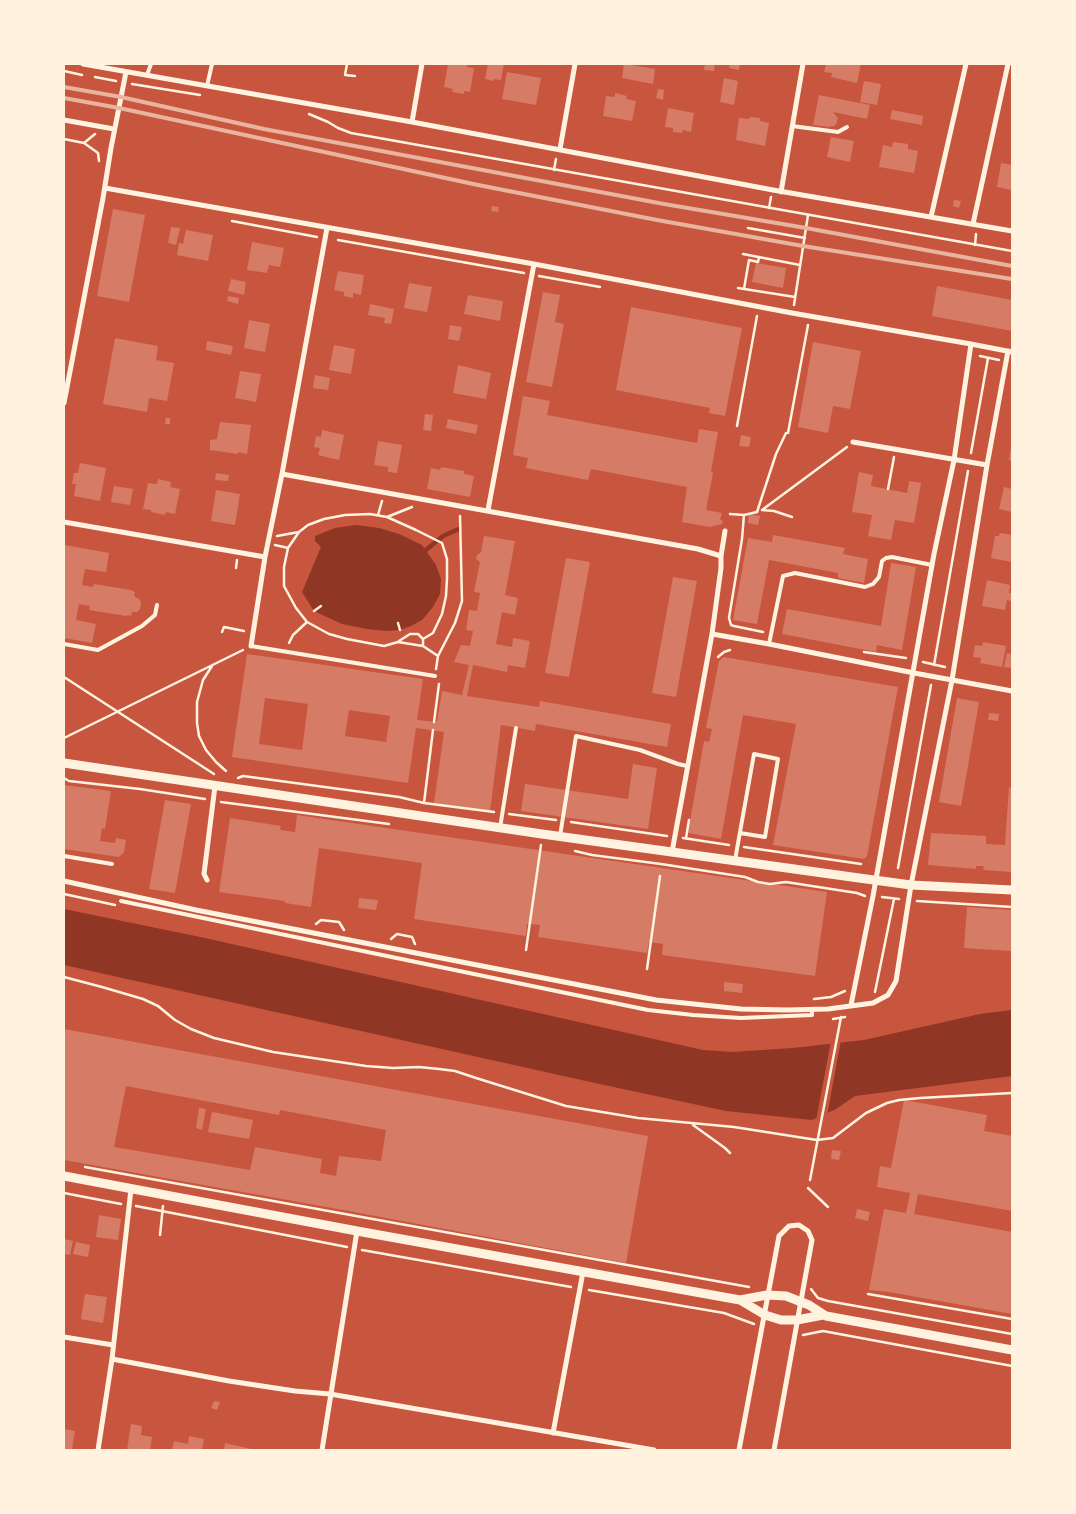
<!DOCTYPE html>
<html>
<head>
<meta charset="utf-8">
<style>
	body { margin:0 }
	#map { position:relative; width:1076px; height:1514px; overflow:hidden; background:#c8553d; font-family:Helvetica,sans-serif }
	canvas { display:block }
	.frame { position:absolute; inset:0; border:65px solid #fff3e0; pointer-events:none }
</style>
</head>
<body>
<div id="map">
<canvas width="1076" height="1514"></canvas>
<div class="frame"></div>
</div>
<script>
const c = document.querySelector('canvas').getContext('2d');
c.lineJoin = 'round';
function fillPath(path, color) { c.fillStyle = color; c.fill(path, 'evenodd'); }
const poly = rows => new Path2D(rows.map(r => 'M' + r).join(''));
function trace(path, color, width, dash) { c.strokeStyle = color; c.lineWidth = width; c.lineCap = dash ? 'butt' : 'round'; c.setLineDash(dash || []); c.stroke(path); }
const water = poly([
	[356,525,379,528,399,534,422,545,436,565,441,579,440,594,433,607,422,620,411,626,400,630,386,631,367,629,342,624,314,611,302,592,321,547,315,541,315,536,335,528],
	[64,909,205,938,703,1050,732,1052,793,1048,864,1040,980,1014,1012,1010,1012,1076,855,1096,836,1109,812,1120,726,1111,595,1083,64,965]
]);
const pier = poly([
	[841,1040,827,1116,816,1121,831,1041]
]);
const stream = poly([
	[426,550,443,536,459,529]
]);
const building = poly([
	[448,64,468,64,467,67,474,68,470,92,464,91,464,94,452,92,453,89,444,87],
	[488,64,504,64,501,80,494,79,493,81,485,79],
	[624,64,655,69,653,84,622,78],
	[705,64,715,64,714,71,704,70],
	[730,64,740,64,739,70,729,68],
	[826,64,861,64,857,83,831,77,832,73,824,72],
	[507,72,541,78,536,105,502,99],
	[724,78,738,81,734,105,720,102],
	[864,81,881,84,877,105,860,102],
	[658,89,664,90,663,100,656,98],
	[615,93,627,96,626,99,636,101,632,121,603,116,606,96,615,97],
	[819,95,870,105,867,119,833,112,838,118,836,124,834,126,830,126,830,127,813,125],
	[668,108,694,113,691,132,683,130,682,133,673,132,673,128,665,127],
	[892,110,923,116,922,125,890,119],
	[750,117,760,118,760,121,769,123,765,146,736,140,739,118,749,119],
	[831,137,854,141,850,162,827,157],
	[893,142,908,144,908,149,918,151,914,173,879,167,883,145,892,147],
	[1001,163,1012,165,1012,190,997,187],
	[954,200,961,201,959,208,953,206],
	[492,206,499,207,498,212,491,211],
	[113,209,145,215,129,302,97,296],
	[171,227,180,228,176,245,168,243],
	[186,230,213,235,208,261,177,255,179,243,183,244],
	[252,242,284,248,280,267,269,265,267,273,247,270],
	[756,263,786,268,783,288,752,282],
	[338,271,364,275,361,295,353,293,353,298,344,296,344,292,334,290],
	[231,279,246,282,244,295,228,291],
	[409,283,432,287,427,312,404,308],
	[937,286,1012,300,1012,331,932,316],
	[543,292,560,295,555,322,564,324,552,387,526,382],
	[468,295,503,301,500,321,464,314],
	[228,296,239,298,238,304,227,301],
	[370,304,394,309,391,324,384,323,385,318,368,315],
	[631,307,742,328,725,416,709,413,710,408,616,390],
	[249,320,270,324,265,352,244,348],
	[450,325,462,327,459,341,448,339],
	[115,338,158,346,156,360,174,363,167,401,149,398,147,412,103,404],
	[207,341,233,346,231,355,206,350],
	[813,342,861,351,850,409,833,406,828,433,798,427],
	[334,345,355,349,351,374,329,370],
	[458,365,491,373,486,399,453,393],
	[240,371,261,374,256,402,235,398],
	[315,375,330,378,328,390,313,388],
	[523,396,550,401,547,415,697,443,699,429,718,432,711,472,713,473,706,510,722,513,720,520,723,521,722,524,710,527,682,522,687,487,591,469,588,480,526,468,528,458,513,455],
	[425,414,433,415,431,431,423,430],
	[166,418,170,418,170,424,165,424],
	[448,419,478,425,476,434,446,428],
	[220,422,251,425,247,454,238,452,238,454,210,450,210,440,217,439],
	[322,430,344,435,339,460,318,455,320,448,314,447,316,436,321,437],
	[741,435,751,437,749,447,739,446],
	[378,441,402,445,397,473,388,472,388,467,374,465],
	[1011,448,1012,448,1012,461,1009,460],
	[80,463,106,468,100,501,74,496,76,484,72,484,74,473,78,473],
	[441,467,464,471,464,474,474,476,470,497,427,489,431,468,440,470],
	[859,472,873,475,871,486,907,493,909,481,921,483,914,523,895,520,891,540,868,536,872,515,852,512],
	[216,473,229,475,228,481,215,480],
	[158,479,171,482,170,487,180,489,175,514,166,512,165,515,151,512,151,510,143,509,148,483,157,484],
	[114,486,133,489,130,505,111,502],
	[1004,487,1012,489,1012,512,999,509],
	[216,490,240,494,235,525,211,521],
	[749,514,760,516,758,525,748,523],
	[1000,533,1012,535,1012,562,991,558,995,536,999,536],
	[773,535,845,548,843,554,868,559,864,583,838,578,838,573,769,560,757,624,733,620,748,538,772,542],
	[484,536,515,541,505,595,518,598,515,615,502,612,496,644,512,647,513,638,530,641,525,668,508,665,507,672,473,665,467,696,539,707,540,701,671,724,667,747,536,724,535,731,501,725,490,811,434,803,444,732,416,728,408,783,232,757,247,654,423,679,417,720,437,722,442,691,462,695,469,665,454,662,461,645,470,646,473,631,466,630,469,610,477,611,480,593,474,592,480,562,476,559,477,555,481,552],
	[265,698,308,704,302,750,259,744],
	[349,710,390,716,386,742,345,736],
	[65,545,109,553,106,572,85,569,82,585,93,587,94,584,131,590,135,592,134,596,140,600,141,603,140,609,137,612,132,612,131,616,128,615,126,616,89,610,90,606,79,604,76,620,96,624,92,643,64,638],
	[566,558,590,562,569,677,545,673],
	[891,563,916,567,902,650,877,645,876,652,782,634,787,609,881,626],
	[673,577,697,581,676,697,652,693],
	[987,580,1010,585,1009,593,1012,593,1011,601,1007,600,1005,610,982,606],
	[983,642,1006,646,1002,667,980,663,981,658,973,657,975,645,982,646],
	[1007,653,1012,654,1012,668,1004,667],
	[724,657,898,687,867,856,864,859,773,845,796,724,743,715,721,839,688,833,704,741,709,742,712,729,706,728,719,661],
	[957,698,979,702,961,806,939,802],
	[989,713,999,714,998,721,988,720],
	[633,764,657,768,648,829,521,811,525,784,628,799],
	[64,785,111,791,105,829,102,828,100,841,115,843,116,838,126,840,124,852,119,857,64,849],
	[1009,787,1012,788,1012,872,983,870,984,866,976,866,976,869,928,865,931,833,986,836,986,844,1005,845],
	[165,800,191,804,175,893,149,889],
	[297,815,827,892,815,976,662,955,663,944,649,942,647,953,538,937,540,925,530,924,527,924,526,936,414,919,422,863,319,848,311,907,285,903,285,901,219,892,230,818,281,826,280,830,295,832],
	[359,898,378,900,376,910,358,908],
	[967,907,1012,910,1012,951,964,948],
	[724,982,743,984,742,993,724,991],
	[64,1029,648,1136,626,1263,349,1211,64,1160],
	[126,1086,279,1115,280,1110,386,1130,381,1161,339,1156,336,1176,320,1173,322,1159,255,1147,250,1170,114,1147],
	[904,1100,987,1115,984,1131,1012,1136,1012,1211,918,1194,914,1214,1012,1232,1012,1314,889,1292,869,1290,884,1209,906,1213,910,1193,877,1187,880,1166,891,1168],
	[199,1108,206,1109,202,1130,196,1128],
	[212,1112,253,1120,249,1139,208,1132],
	[832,1150,841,1151,839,1160,831,1159],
	[857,1209,870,1212,868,1221,855,1218],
	[99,1215,121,1219,118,1240,96,1237],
	[64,1239,73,1241,70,1255,64,1254],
	[76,1242,90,1245,88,1257,73,1254],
	[85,1294,107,1297,103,1323,81,1319],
	[214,1401,220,1402,217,1410,211,1408],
	[131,1424,142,1426,141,1435,152,1437,150,1450,127,1450],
	[64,1429,75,1431,72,1450,64,1450],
	[189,1436,204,1439,202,1450,172,1450,174,1441,188,1444],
	[225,1443,251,1449,251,1450,224,1450]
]);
const path = poly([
	[347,64,345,75,355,76],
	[64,71,82,75],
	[95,77,116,81],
	[132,84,200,95],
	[309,114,328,122,338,128,351,133,1012,251],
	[64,139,84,143,98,153,99,161],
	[84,143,95,134],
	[554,170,556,159],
	[769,208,771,197],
	[232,221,317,237],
	[748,228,805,238],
	[338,240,524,273],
	[975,245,976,234],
	[743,254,800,265],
	[539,276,600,287],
	[738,288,795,297],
	[744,289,749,260,758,262,759,257],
	[794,305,808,215],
	[980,356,999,360],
	[737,426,757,316],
	[788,433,808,325],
	[971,453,988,358],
	[888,489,894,457],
	[762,510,847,447],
	[762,510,774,511,792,517],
	[757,512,776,454,786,433],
	[730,514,744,515,757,512],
	[378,515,382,501],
	[744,515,742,539,729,618,731,625,734,626,763,632],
	[299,532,288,548,284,567,284,586,296,608,307,622,329,634,347,639,384,646,398,642,423,646,423,639,433,633,442,614,446,596,447,579,447,559,442,543,416,530,387,517],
	[277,536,299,532,308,525,324,519,345,515,370,514,387,517,412,507],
	[275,545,288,548],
	[236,568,237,560],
	[314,611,321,606],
	[398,623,400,630],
	[222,632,224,627,244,631],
	[399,641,410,634,418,634,423,639],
	[289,643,293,635,307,622],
	[423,646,438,656],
	[864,652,906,658],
	[718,657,724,652,730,650],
	[923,662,945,667],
	[934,665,968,471],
	[212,666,203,680,197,702,197,723,199,736,206,750,216,762,226,771],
	[436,669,438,656,455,623,462,601,460,516],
	[64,677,214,774],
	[434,722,439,684],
	[64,738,243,650],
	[64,778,69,781,140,789,205,799],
	[238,778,243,776,399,797,424,803,494,812],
	[221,802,389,824],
	[424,803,433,730],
	[509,814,556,820],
	[571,822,667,836],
	[683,838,729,845],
	[686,838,689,820],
	[744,847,861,864],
	[575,851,592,855,661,864,745,877,758,882,770,884,786,882,857,893,865,896],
	[898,868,931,685],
	[64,894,115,905],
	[882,897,899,899],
	[917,901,1012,907],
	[316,924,321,920,339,922,344,930],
	[391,939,397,934,412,937,415,944],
	[526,950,541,845],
	[647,969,660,876],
	[64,977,102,987,143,999,158,1006,175,1020,191,1029,214,1038,273,1052,366,1066,393,1068,419,1067,439,1069,455,1071,476,1078,566,1106,638,1118,734,1127,817,1140,833,1138,866,1113,887,1103,899,1100,920,1098,1012,1093],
	[875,992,894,899],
	[814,999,831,997,845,991],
	[833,1019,845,1017],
	[693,1125,725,1148,730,1153],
	[85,1167,749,1287],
	[810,1180,841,1017],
	[808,1188,828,1207],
	[64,1193,121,1204],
	[136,1206,347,1247],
	[160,1235,163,1206],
	[362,1250,571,1287],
	[811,1289,818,1298,828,1301,1012,1334],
	[589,1290,724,1313,754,1324],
	[868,1294,1012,1319],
	[803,1335,823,1331,1012,1366]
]);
const service = poly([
	[147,75,151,64],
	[207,86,212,64],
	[792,126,838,132,847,127],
	[64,644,98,650,142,626,155,615,157,605],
	[769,644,783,576,795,573,865,587,873,584,879,577,882,561,886,558,892,557,932,565],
	[251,646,435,676],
	[500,828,516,728],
	[560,836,576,736,640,750,678,764,687,766],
	[64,856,112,864],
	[735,860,754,754,778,759,765,837,740,833],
	[121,901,648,1010,693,1015,741,1018,812,1015,812,1009]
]);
const minor = poly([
	[83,64,412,122,773,190,1012,231],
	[64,120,114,129],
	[412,122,422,64],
	[560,149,575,64],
	[105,188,534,264,792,313,971,344,1012,352],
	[781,192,803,64],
	[931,217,966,64],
	[973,224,1008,64],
	[64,403,103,198,111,148,126,72],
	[853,442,987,465],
	[282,474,698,549,721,556],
	[488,510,534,264],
	[64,522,265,557],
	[712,634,769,644,914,673,1012,691],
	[251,646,265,557,282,474,327,228],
	[672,852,712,634,721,568,721,556,725,531],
	[207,880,204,874,215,786],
	[64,881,196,910,656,1000,741,1009,787,1010,828,1009,873,1003,888,995,896,981,911,885,952,680,987,465,1008,351],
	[851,1005,873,896,934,554,954,460,971,344],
	[64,1337,113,1345],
	[112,1359,229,1381,295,1391,330,1394,654,1450],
	[553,1433,583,1272],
	[98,1450,112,1359,131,1189],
	[322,1450,357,1231],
	[739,1450,779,1236,789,1226,799,1225,808,1231,812,1240,774,1450]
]);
const tertiary = poly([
	[64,763,542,834,859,878,911,885,1012,890],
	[64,1176,357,1231,740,1300,765,1315,781,1320,797,1320,823,1315],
	[740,1300,767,1295,786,1296,809,1305,826,1316,1012,1350]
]);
const rail = poly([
	[64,87,121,97,264,129,664,204,806,228,1012,266],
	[64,98,119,108,478,185,657,220,803,246,1012,279]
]);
fillPath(water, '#8f3625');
fillPath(pier, '#c8553d');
trace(stream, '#8f3625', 4.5);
fillPath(building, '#d67c66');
trace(path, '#fff3e0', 2.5);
trace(service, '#fff3e0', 4);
trace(minor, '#fff3e0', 5);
trace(tertiary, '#fff3e0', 9);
trace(rail, '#e9b49f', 4);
</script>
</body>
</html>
